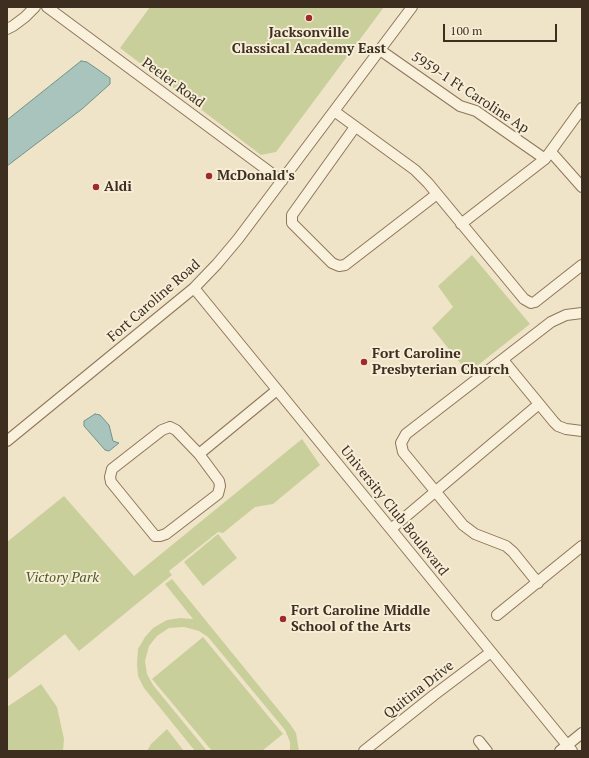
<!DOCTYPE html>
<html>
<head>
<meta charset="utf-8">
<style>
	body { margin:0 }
	#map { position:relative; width:589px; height:758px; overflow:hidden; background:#f0e4c8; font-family:"PT Serif",serif }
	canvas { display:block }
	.frame { position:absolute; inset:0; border:8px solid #3d2e20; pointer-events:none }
	.scale { position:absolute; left:443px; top:24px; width:114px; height:18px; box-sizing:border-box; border:2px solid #3d2e20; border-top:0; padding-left:5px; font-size:12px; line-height:14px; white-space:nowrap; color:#3d2e20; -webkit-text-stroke:3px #f7eed8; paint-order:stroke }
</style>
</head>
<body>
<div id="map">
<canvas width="589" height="758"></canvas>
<div class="frame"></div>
<div class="scale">100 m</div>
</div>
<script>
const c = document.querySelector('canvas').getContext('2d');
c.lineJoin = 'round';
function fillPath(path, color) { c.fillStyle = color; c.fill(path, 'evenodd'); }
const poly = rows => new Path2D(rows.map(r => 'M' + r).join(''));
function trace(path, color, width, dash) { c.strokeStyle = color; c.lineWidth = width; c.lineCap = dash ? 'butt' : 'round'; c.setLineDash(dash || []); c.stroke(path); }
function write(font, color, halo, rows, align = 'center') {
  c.font = font + ' "PT Serif",serif'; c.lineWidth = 4; c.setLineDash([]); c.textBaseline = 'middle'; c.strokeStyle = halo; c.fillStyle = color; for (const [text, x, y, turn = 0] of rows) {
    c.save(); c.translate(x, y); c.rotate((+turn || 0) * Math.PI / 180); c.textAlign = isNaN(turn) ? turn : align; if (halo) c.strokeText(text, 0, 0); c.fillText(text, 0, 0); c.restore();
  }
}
const green = poly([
	[150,7,384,7,276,152,261,155,120,48],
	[472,255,530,324,468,373,432,328,453,307,438,286],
	[302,439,320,465,273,504,255,507,223,533,218,532,169,571,172,575,79,651,65,634,7,680,7,542,64,496,134,576],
	[218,534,237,558,203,586,184,562],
	[172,579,290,724,296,733,299,751,290,751,290,742,285,730,208,637,199,631,184,627,169,628,157,636,149,646,145,661,147,674,153,685,207,751,195,751,144,688,138,676,137,664,138,649,145,637,153,628,167,620,180,618,193,619,165,584],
	[203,637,283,734,262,751,212,751,152,679],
	[41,684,57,707,64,739,63,751,7,751,7,707],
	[167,729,184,751,147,751,151,744]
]);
const water = poly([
	[81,61,87,62,110,78,110,84,82,109,7,166,7,120,81,61],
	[95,414,100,415,109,425,113,441,119,443,109,451,105,450,84,426,84,421,95,414]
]);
const minor = poly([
	[47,7,282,181],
	[7,29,13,26,25,17,35,7],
	[380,50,460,106,476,111,545,159],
	[334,111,415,170,428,183,524,299,531,303,535,302,582,265],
	[355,127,292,215,292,223,332,263,339,266,345,265,437,194],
	[551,152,582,187],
	[461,224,545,159,582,108],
	[194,288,572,751],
	[503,360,554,422,558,426,566,429,582,431],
	[170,427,176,430,199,454,219,481,220,486,218,494,166,534,160,536,155,536,111,482,110,477,112,469,162,430,170,427],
	[7,441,194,288,217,264,238,239,412,7],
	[199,454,277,390],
	[391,529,539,404],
	[538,583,513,552,506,546,475,534,463,525,403,452,401,443,406,434,551,322,566,315,582,313],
	[497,615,582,546],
	[479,741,487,751],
	[364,751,434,695,491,652],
	[560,751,582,733]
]);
const markers = [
	[309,18,4,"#9e2a2b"],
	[209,176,4,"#9e2a2b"],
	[96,187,4,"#9e2a2b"],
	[364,362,4,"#9e2a2b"],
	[283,619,4,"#9e2a2b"]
];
const poiNames = [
	["Jacksonville",309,33,"center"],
	["Classical Academy East",309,49,"center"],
	["McDonald's",217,176],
	["Aldi",104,187],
	["Fort Caroline",372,354],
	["Presbyterian Church",372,370],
	["Fort Caroline Middle",291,611],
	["School of the Arts",291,627]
];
const streetNames = [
	["Peeler Road",173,83,36],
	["5959-1 Ft Caroline Ap",470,93,33],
	["Fort Caroline Road",154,301,-41],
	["University Club Boulevard",394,511,51],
	["Quitina Drive",419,690,-38]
];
const parkNames = [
	["Victory Park",62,578]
];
fillPath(green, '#c9cf9b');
fillPath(water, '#a9c4bc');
trace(water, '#6f938a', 1);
trace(minor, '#8d765c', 12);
trace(minor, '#faf1dc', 10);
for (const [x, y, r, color] of markers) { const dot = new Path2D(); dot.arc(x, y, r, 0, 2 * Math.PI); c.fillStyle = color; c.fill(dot); trace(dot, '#f7eed8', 1.5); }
write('bold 14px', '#3d2e20', '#f7eed8', poiNames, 'left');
write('14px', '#3d2e20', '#f7eed8', streetNames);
write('italic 14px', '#4d5a26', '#f7eed8', parkNames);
</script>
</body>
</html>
